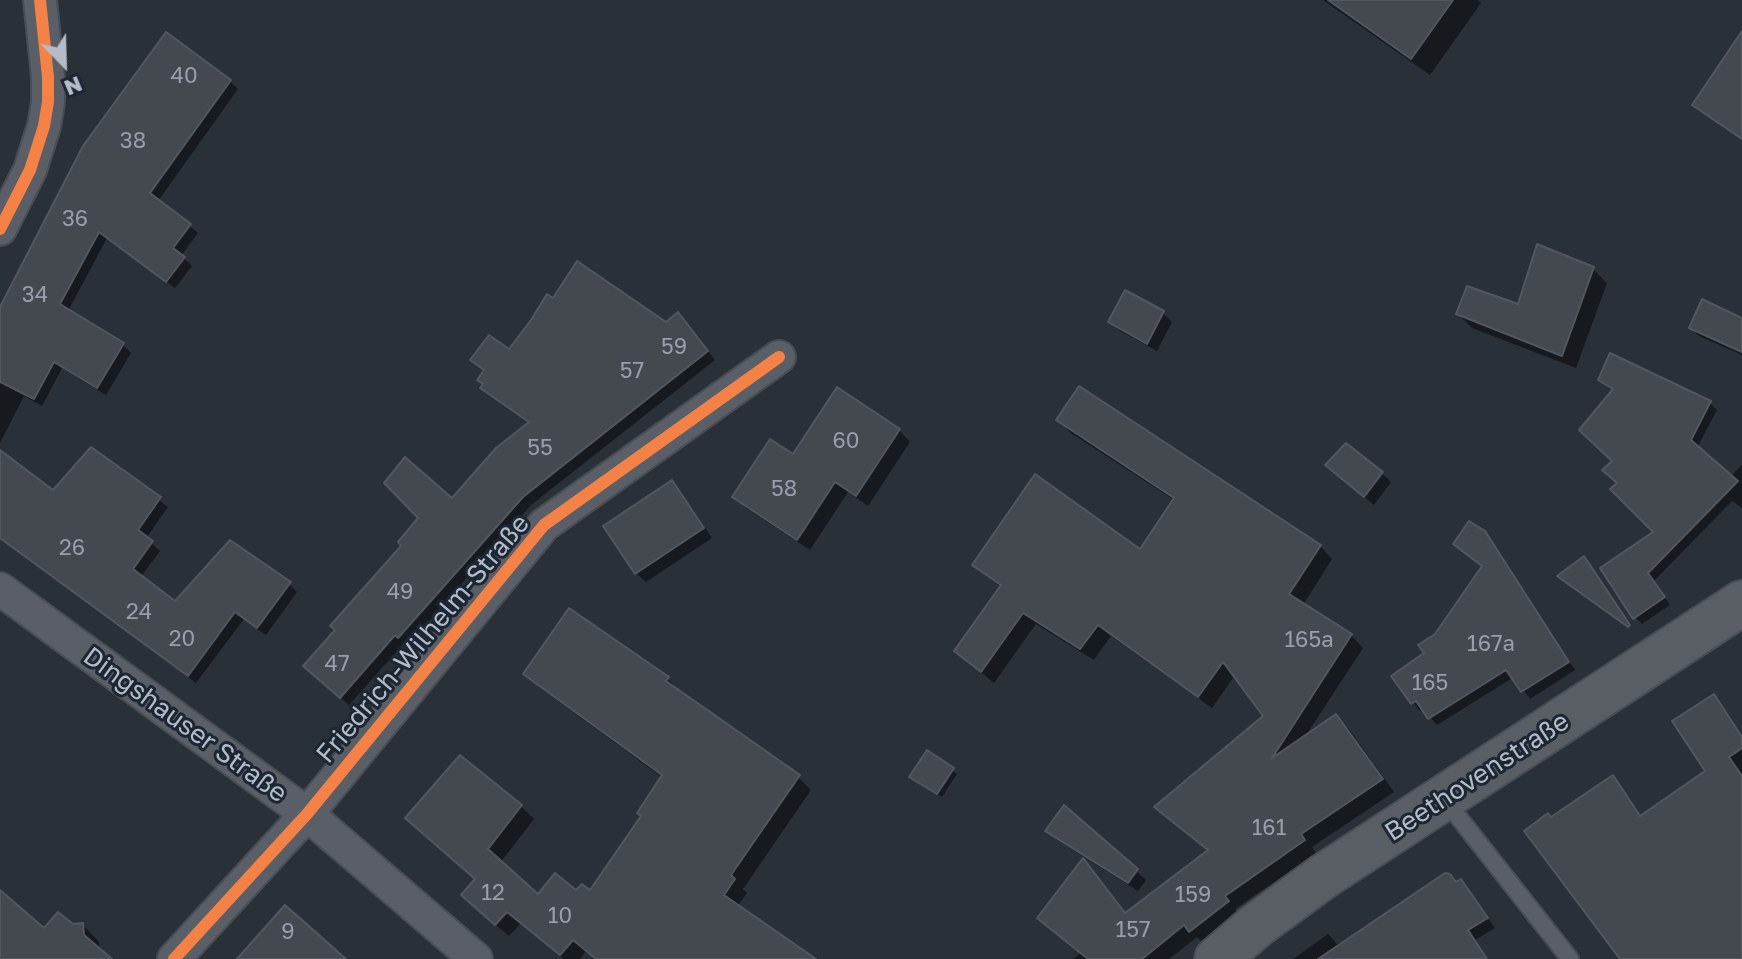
<!DOCTYPE html>
<html>
<head>
<meta charset="utf-8">
<style>
	body { margin:0 }
	#map { position:relative; width:1742px; height:959px; overflow:hidden; background:#2a3038; font-family:"Golos Text",sans-serif }
	canvas { display:block }
	.north { position:absolute; left:24px; top:24px; width:80px; height:80px; -webkit-text-stroke:6px #1d2633; paint-order:stroke; rotate:157deg; font-size:22px; font-weight:700; line-height:32px; text-align:center; color:#b4bcc9 }
	.north::after { content:''; display:block; margin:auto; width:28px; height:36px; background:#b4bcc9; clip-path:polygon(50% 0,100% 100%,50% 72%,0 100%) }
</style>
</head>
<body>
<div id="map">
<canvas width="1742" height="959"></canvas>
<div class="north">N</div>
</div>
<script>
const c = document.querySelector('canvas').getContext('2d');
c.lineJoin = 'round';
function fillPath(path, color) { c.fillStyle = color; c.fill(path, 'evenodd'); }
const poly = rows => new Path2D(rows.map(r => 'M' + r).join(''));
function trace(path, color, width, dash) { c.strokeStyle = color; c.lineWidth = width; c.lineCap = dash ? 'butt' : 'round'; c.setLineDash(dash || []); c.stroke(path); }
function write(font, color, halo, rows, align = 'center') {
  c.font = font + ' "Golos Text",sans-serif'; c.lineWidth = 6; c.setLineDash([]); c.textBaseline = 'middle'; c.strokeStyle = halo; c.fillStyle = color; for (const [text, x, y, turn = 0] of rows) {
    c.save(); c.translate(x, y); c.rotate((+turn || 0) * Math.PI / 180); c.textAlign = isNaN(turn) ? turn : align; if (halo) c.strokeText(text, 0, 0); c.fillText(text, 0, 0); c.restore();
  }
}
const shadow = poly([
	[1323,0,1478,0,1481,3,1430,75],
	[1742,35,1742,140,1694,105],
	[230,81,238,89,158,201,198,233,181,256,192,266,175,288,107,238,68,311,123,345,131,353,106,395,62,368,42,406,24,396,0,443,0,312],
	[1593,269,1607,283,1576,368,1472,328,1458,314,1519,307],
	[1163,313,1172,322,1157,351,1120,331,1110,322],
	[1742,320,1742,355,1699,336,1691,328],
	[686,323,715,360,531,505,408,645,405,642,349,705,314,674,421,518,452,501,531,424,491,396,485,371,472,360,666,324],
	[1600,379,1710,403,1717,410,1697,448,1730,477,1742,465,1742,508,1732,501,1654,581,1670,605,1642,624,1635,617,1656,533,1620,484,1615,461,1614,391],
	[1059,420,1320,546,1332,559,1303,605,1351,635,1363,648,1305,737,1336,716,1349,729,1394,792,1312,847,1316,853,1235,909,1240,915,1203,943,1197,937,1169,959,1073,959,1081,953,1052,930,1083,862,1126,914,1210,851,1157,808,1266,717,1235,675,1212,708,1111,636,1094,660,1036,624,994,683,956,651,1001,587,975,565,1141,551,1174,500,1071,433],
	[899,430,910,442,868,506,848,492,810,550,746,508,735,496,793,457],
	[91,449,168,507,146,538,160,551,140,578,176,604,289,584,297,592,266,635,244,619,196,683,0,537,0,453,53,493],
	[1382,473,1391,482,1374,505,1337,474],
	[672,482,681,492,712,538,646,582,636,573],
	[1484,533,1492,541,1575,670,1530,699,1514,677,1437,725,1423,709,1420,711,1413,703,1394,676,1427,654,1436,636,1484,567,1456,544],
	[570,611,668,679,681,692,798,777,811,790,743,889,747,893,737,907,810,959,596,959,586,951,580,959,564,959,521,923,509,936,476,908,477,880,420,831,521,806,534,819,500,863,538,897,590,893,643,816,663,778,539,687,526,674],
	[1713,697,1742,736,1742,959,1623,959,1551,819,1613,778,1641,817,1707,771],
	[927,753,957,774,942,797,916,780],
	[1065,808,1146,880,1138,891,1057,840,1048,830],
	[1461,881,1495,928,1475,940,1488,959,1293,959,1328,934,1340,947],
	[0,893,44,931,83,925,99,942,100,951,108,959,0,959]
]);
const building = poly([
	[1328,0,1453,0,1411,59,1328,0],
	[1742,31,1742,139,1692,105,1742,31],
	[166,32,231,80,150,193,191,224,173,248,185,257,166,282,99,232,60,304,124,343,97,388,54,362,34,399,0,382,0,307,83,146,166,32],
	[1537,244,1594,267,1562,356,1456,314,1467,286,1518,304,1537,244],
	[577,261,666,322,678,312,708,351,523,497,398,638,395,635,340,698,303,666,335,630,330,626,401,546,398,542,418,518,384,483,405,457,452,498,496,448,529,422,480,388,483,384,477,380,484,370,470,360,489,335,509,349,531,320,547,294,553,298,577,261],
	[1125,290,1164,311,1147,344,1108,322,1125,290],
	[1702,299,1742,318,1742,352,1689,328,1702,299],
	[1610,353,1711,401,1691,440,1738,481,1648,573,1665,597,1633,619,1600,568,1653,532,1610,489,1617,483,1602,470,1612,461,1579,430,1613,389,1598,380,1610,353],
	[1079,386,1321,545,1289,594,1352,634,1272,758,1336,714,1383,779,1301,834,1305,840,1225,896,1229,901,1189,932,1184,925,1142,959,1088,959,1037,918,1083,858,1125,913,1208,850,1154,807,1263,716,1223,662,1198,697,1098,625,1080,649,1023,613,981,672,954,651,1001,585,972,565,1035,474,1140,549,1174,498,1056,420,1079,386],
	[837,387,900,429,856,496,835,482,797,540,732,497,770,439,793,454,837,387],
	[1346,443,1383,472,1364,497,1325,465,1346,443],
	[91,447,161,497,138,530,153,541,133,569,175,601,230,540,291,582,257,628,235,612,188,676,0,538,0,450,53,490,91,447],
	[672,480,704,528,635,574,603,526,672,480],
	[1469,521,1485,531,1569,662,1521,692,1506,670,1428,719,1416,701,1411,704,1391,676,1424,653,1418,645,1435,634,1482,566,1453,544,1469,521],
	[1584,556,1630,625,1628,627,1557,576,1584,556],
	[569,608,669,677,666,681,800,775,731,875,735,879,724,895,816,959,596,959,573,940,560,955,507,912,495,925,461,895,475,879,405,818,460,755,522,805,488,849,538,894,555,873,576,890,582,884,590,890,641,816,637,813,662,775,523,674,569,608],
	[1714,694,1742,737,1742,748,1729,757,1742,776,1742,959,1620,959,1524,831,1548,813,1551,817,1613,775,1640,816,1705,771,1672,721,1714,694],
	[927,750,954,768,937,794,909,777,927,750],
	[1064,805,1138,869,1128,883,1045,831,1064,805],
	[1445,873,1450,874,1456,882,1461,879,1488,918,1468,930,1487,959,1318,959,1445,873],
	[0,890,44,928,58,912,73,924,83,923,84,935,112,959,0,959,0,890],
	[285,905,346,959,237,959,285,905]
]);
const lane = poly([
	[1445,800,1570,959]
]);
const street = poly([
	[0,229,30,170,44,126,48,102,48,77,40,0],
	[0,589,307,814,476,959],
	[174,959,307,814,544,525,779,357]
]);
const secondary = poly([
	[1217,959,1257,925,1324,876,1742,603]
]);
const cycleway = poly([
	[0,229,30,170,44,126,48,102,48,77,40,0],
	[174,959,307,814,544,525,779,357]
]);
const numberNames = [
	["40",184,76],
	["38",133,141],
	["36",75,219],
	["34",35,295],
	["59",674,347],
	["57",632,371],
	["60",846,441],
	["55",540,448],
	["58",784,489],
	["26",72,548],
	["49",400,592],
	["24",139,612],
	["20",182,639],
	["165a",1309,640],
	["167a",1491,644],
	["47",337,664],
	["165",1430,683],
	["161",1269,828],
	["12",493,893],
	["159",1193,895],
	["10",560,916],
	["157",1133,930],
	["9",288,932]
];
const streetNames = [
	["Friedrich-Wilhelm-Straße",423,639,-50],
	["Dingshauser Straße",185,725,36],
	["Beethovenstraße",1477,777,-33]
];
fillPath(shadow, '#0007');
fillPath(building, '#444950');
trace(building, '#52575f', 2);
trace(lane, '#484c53', 20);
trace(street, '#484c53', 36);
trace(secondary, '#484c53', 48);
trace(lane, '#5a5e66', 16);
trace(street, '#5a5e66', 32);
trace(secondary, '#595d64', 44);
trace(cycleway, '#f48246', 12);
write('22px', '#989fab', null, numberNames);
write('26px', '#b4bcc9', '#1d2633', streetNames);
</script>
</body>
</html>
